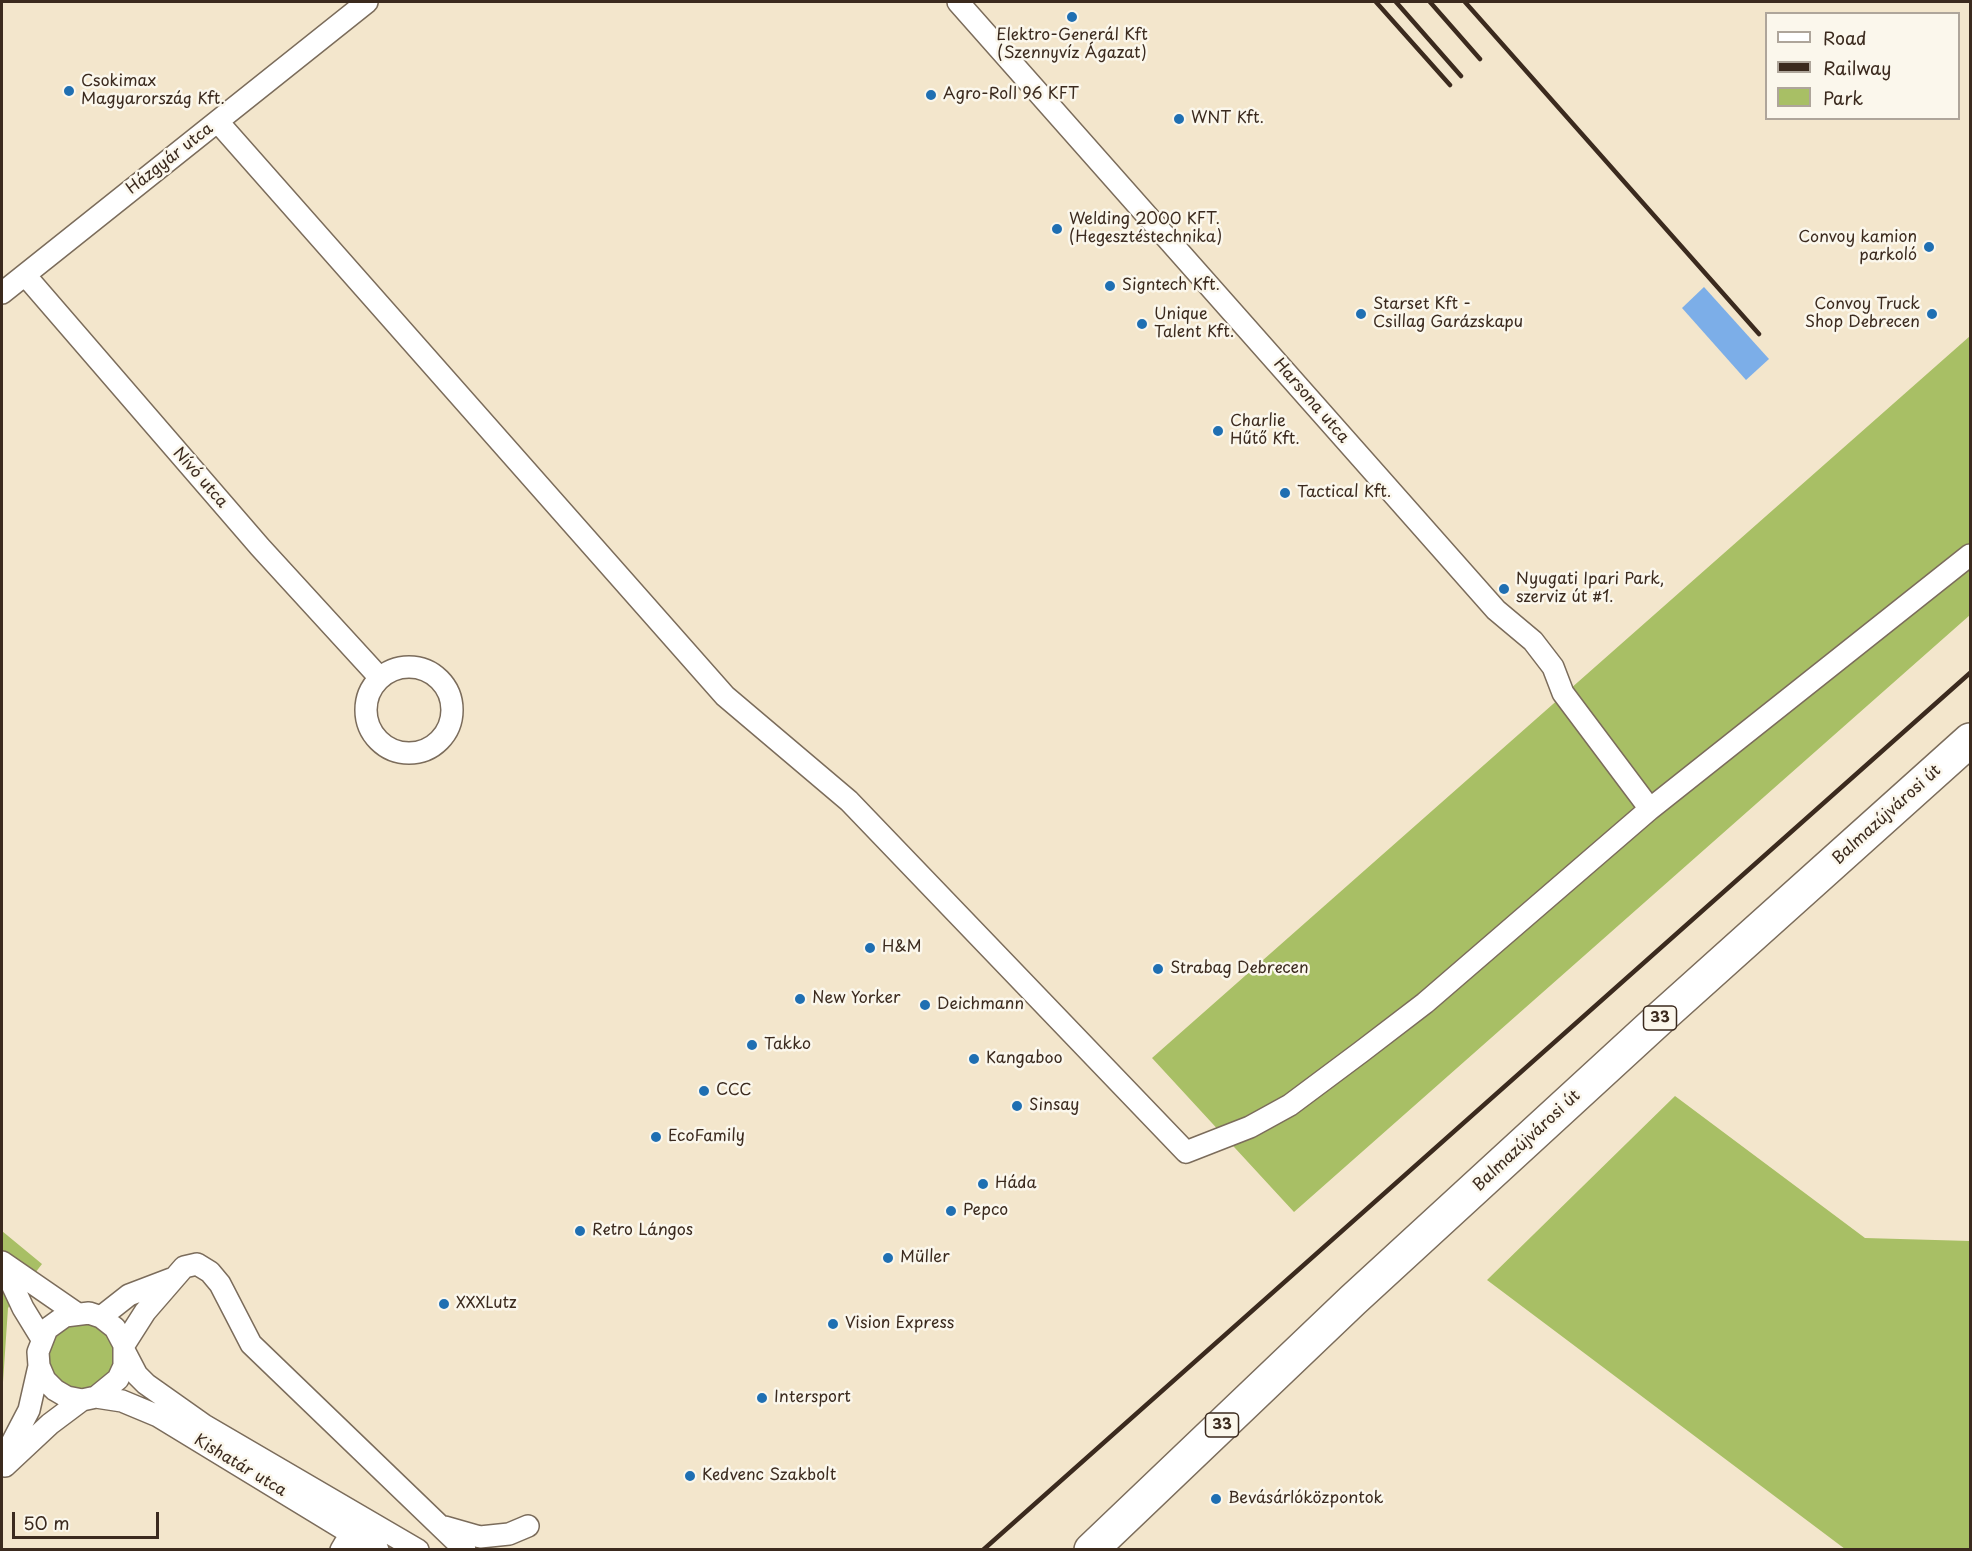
<!DOCTYPE html>
<html>
<head>
<meta charset="utf-8">
<style>
	body { margin:0 }
	#map { position:relative; width:1972px; height:1551px; overflow:hidden; background:#f3e6cc; font-family:"Playpen Sans",sans-serif }
	canvas { display:block }
	.frame { position:absolute; inset:0; border:3px solid #3b2a1e; pointer-events:none }
	.legend { position:absolute; left:1765px; top:12px; width:195px; height:108px; box-sizing:border-box; background:#fbf7ec; border:2px solid #aea59a; margin:0; padding:8px 10px; list-style:none; font-size:18px; color:#3b2a1e }
	.legend li { display:flex; align-items:center; gap:12px; height:30px }
	.legend b { width:30px; border:2px solid #aea59a }
	.scale { position:absolute; left:12px; top:1512px; width:147px; height:27px; box-sizing:border-box; border:3px solid #3b2a1e; border-top:0; padding-left:8px; font-size:18px; line-height:21px; white-space:nowrap; color:#3b2a1e; -webkit-text-stroke:4px #fbf7ec; paint-order:stroke }
</style>
</head>
<body>
<div id="map">
<canvas width="1972" height="1551"></canvas>
<div class="frame"></div>
<ul class="legend">
<li><b style="height:8px;background:#fff"></b>Road</li>
<li><b style="height:8px;background:#3b2a1e"></b>Railway</li>
<li><b style="height:16px;background:#a8bf65"></b>Park</li>
</ul>
<div class="scale">50 m</div>
</div>
<script>
const c = document.querySelector('canvas').getContext('2d');
c.lineJoin = 'round';
function fillPath(path, color) { c.fillStyle = color; c.fill(path, 'evenodd'); }
const poly = rows => new Path2D(rows.map(r => 'M' + r).join(''));
function trace(path, color, width, dash) { c.strokeStyle = color; c.lineWidth = width; c.lineCap = dash ? 'butt' : 'round'; c.setLineDash(dash || []); c.stroke(path); }
function write(font, color, halo, rows, align = 'center') {
  c.font = font + ' "Playpen Sans",sans-serif'; c.lineWidth = 5; c.setLineDash([]); c.textBaseline = 'middle'; c.strokeStyle = halo; c.fillStyle = color; for (const [text, x, y, turn = 0] of rows) {
    c.save(); c.translate(x, y); c.rotate((+turn || 0) * Math.PI / 180); c.textAlign = isNaN(turn) ? turn : align; if (halo) c.strokeText(text, 0, 0); c.fillText(text, 0, 0); c.restore();
  }
}
const green = poly([
	[1970,336,1970,615,1294,1212,1152,1058],
	[1675,1096,1865,1238,1970,1241,1970,1549,1845,1549,1487,1280],
	[2,1231,42,1264,8,1308,2,1397],
	'48 1356a34 34 0 1 1 68 0a34 34 0 1 1-68 0Z'
]);
const water = poly([
	[1704,287,1769,359,1746,380,1682,308]
]);
const street = poly([
	[958,2,1496,610,1533,641,1553,667,1563,693,1650,809],
	[218,122,725,696,849,801,1186,1152,1250,1127,1290,1105,1361,1052,1425,1003,1650,809,1970,555],
	[25,275,260,547,380,678],
	[2,293,367,2],
	'366 710a43 43 0 1 1 86 0a43 43 0 1 1-86 0Z',
	[2,1262,76,1313],
	[2,1263,23,1308,42,1339],
	[101,1317,129,1295,171,1279],
	[124,1345,145,1312,184,1267,197,1264,210,1272,220,1284,251,1344,465,1550],
	[125,1352,137,1375,146,1384,204,1425,418,1550],
	[96,1397,122,1401,158,1416,378,1550],
	[2,1462,29,1410,39,1366,38,1352,47,1329,65,1316,89,1313,101,1317,115,1328,124,1345,124,1366,118,1379,96,1397,82,1400,67,1397,55,1390,45,1380,39,1366],
	[5,1466,50,1424,82,1400],
	[445,1527,480,1537,509,1534,528,1526],
	[341,1550,351,1533]
]);
const primary = poly([
	[1091,1550,1353,1300,1658,1020,1970,740]
]);
const rail = poly([
	[1376,2,1450,85],
	[1396,2,1461,76],
	[1430,2,1480,59],
	[1465,2,1759,334],
	[983,1550,1970,673]
]);
const markers = [
	[1072,17,6,"#1f6fb2"],
	[69,91,6,"#1f6fb2"],
	[931,95,6,"#1f6fb2"],
	[1179,119,6,"#1f6fb2"],
	[1057,229,6,"#1f6fb2"],
	[1929,247,6,"#1f6fb2"],
	[1110,286,6,"#1f6fb2"],
	[1361,314,6,"#1f6fb2"],
	[1932,314,6,"#1f6fb2"],
	[1142,324,6,"#1f6fb2"],
	[1218,431,6,"#1f6fb2"],
	[1285,493,6,"#1f6fb2"],
	[1504,589,6,"#1f6fb2"],
	[870,948,6,"#1f6fb2"],
	[1158,969,6,"#1f6fb2"],
	[800,999,6,"#1f6fb2"],
	[925,1005,6,"#1f6fb2"],
	[752,1045,6,"#1f6fb2"],
	[974,1059,6,"#1f6fb2"],
	[704,1091,6,"#1f6fb2"],
	[1017,1106,6,"#1f6fb2"],
	[656,1137,6,"#1f6fb2"],
	[983,1184,6,"#1f6fb2"],
	[951,1211,6,"#1f6fb2"],
	[580,1231,6,"#1f6fb2"],
	[888,1258,6,"#1f6fb2"],
	[444,1304,6,"#1f6fb2"],
	[833,1324,6,"#1f6fb2"],
	[762,1398,6,"#1f6fb2"],
	[690,1476,6,"#1f6fb2"],
	[1216,1499,6,"#1f6fb2"]
];
const shields = [
	[1660,1018,33],
	[1222,1425,33]
];
const shieldNames = [
	["33",1660,1018],
	["33",1222,1425]
];
const poiNames = [
	["Elektro-Generál Kft",1072,36,"center"],
	["(Szennyvíz Ágazat)",1072,54,"center"],
	["Csokimax",81,82],
	["Magyarország Kft.",81,100],
	["Agro-Roll 96 KFT",943,95],
	["WNT Kft.",1191,119],
	["Welding 2000 KFT.",1069,220],
	["(Hegesztéstechnika)",1069,238],
	["Convoy kamion",1917,238,"right"],
	["parkoló",1917,256,"right"],
	["Signtech Kft.",1122,286],
	["Starset Kft -",1373,305],
	["Csillag Garázskapu",1373,323],
	["Convoy Truck",1920,305,"right"],
	["Shop Debrecen",1920,323,"right"],
	["Unique",1154,315],
	["Talent Kft.",1154,333],
	["Charlie",1230,422],
	["Hűtő Kft.",1230,440],
	["Tactical Kft.",1297,493],
	["Nyugati Ipari Park,",1516,580],
	["szerviz út #1.",1516,598],
	["H&M",882,948],
	["Strabag Debrecen",1170,969],
	["New Yorker",812,999],
	["Deichmann",937,1005],
	["Takko",764,1045],
	["Kangaboo",986,1059],
	["CCC",716,1091],
	["Sinsay",1029,1106],
	["EcoFamily",668,1137],
	["Háda",995,1184],
	["Pepco",963,1211],
	["Retro Lángos",592,1231],
	["Müller",900,1258],
	["XXXLutz",456,1304],
	["Vision Express",845,1324],
	["Intersport",774,1398],
	["Kedvenc Szakbolt",702,1476],
	["Bevásárlóközpontok",1228,1499]
];
const streetNames = [
	["Házgyár utca",170,159,-38],
	["Harsona utca",1311,401,49],
	["Nívó utca",200,478,49],
	["Balmazújvárosi út",1887,815,-42],
	["Balmazújvárosi út",1527,1141,-43],
	["Kishatár utca",240,1466,31]
];
fillPath(green, '#a8bf65');
fillPath(water, '#7caee8');
trace(street, '#7b6c5b', 24);
trace(primary, '#7b6c5b', 36);
trace(street, '#fff', 21);
trace(primary, '#fff', 33);
trace(rail, '#3b2a1e', 4.5);
for (const [x, y, r, color] of markers) { const dot = new Path2D(); dot.arc(x, y, r, 0, 2 * Math.PI); c.fillStyle = color; c.fill(dot); trace(dot, '#fbf7ec', 2); }
for (const [x, y, w] of shields) { const box = new Path2D(); box.roundRect(x - w / 2, y - 12, w, 24, 4.5); c.fillStyle = '#fbf7ec'; c.fill(box); trace(box, '#3b2a1e', 1.5); }
write('bold 15px', '#3b2a1e', null, shieldNames);
write('16px', '#3b2a1e', '#fbf7ec', poiNames, 'left');
write('16px', '#3b2a1e', '#fbf7ec', streetNames);
</script>
</body>
</html>
